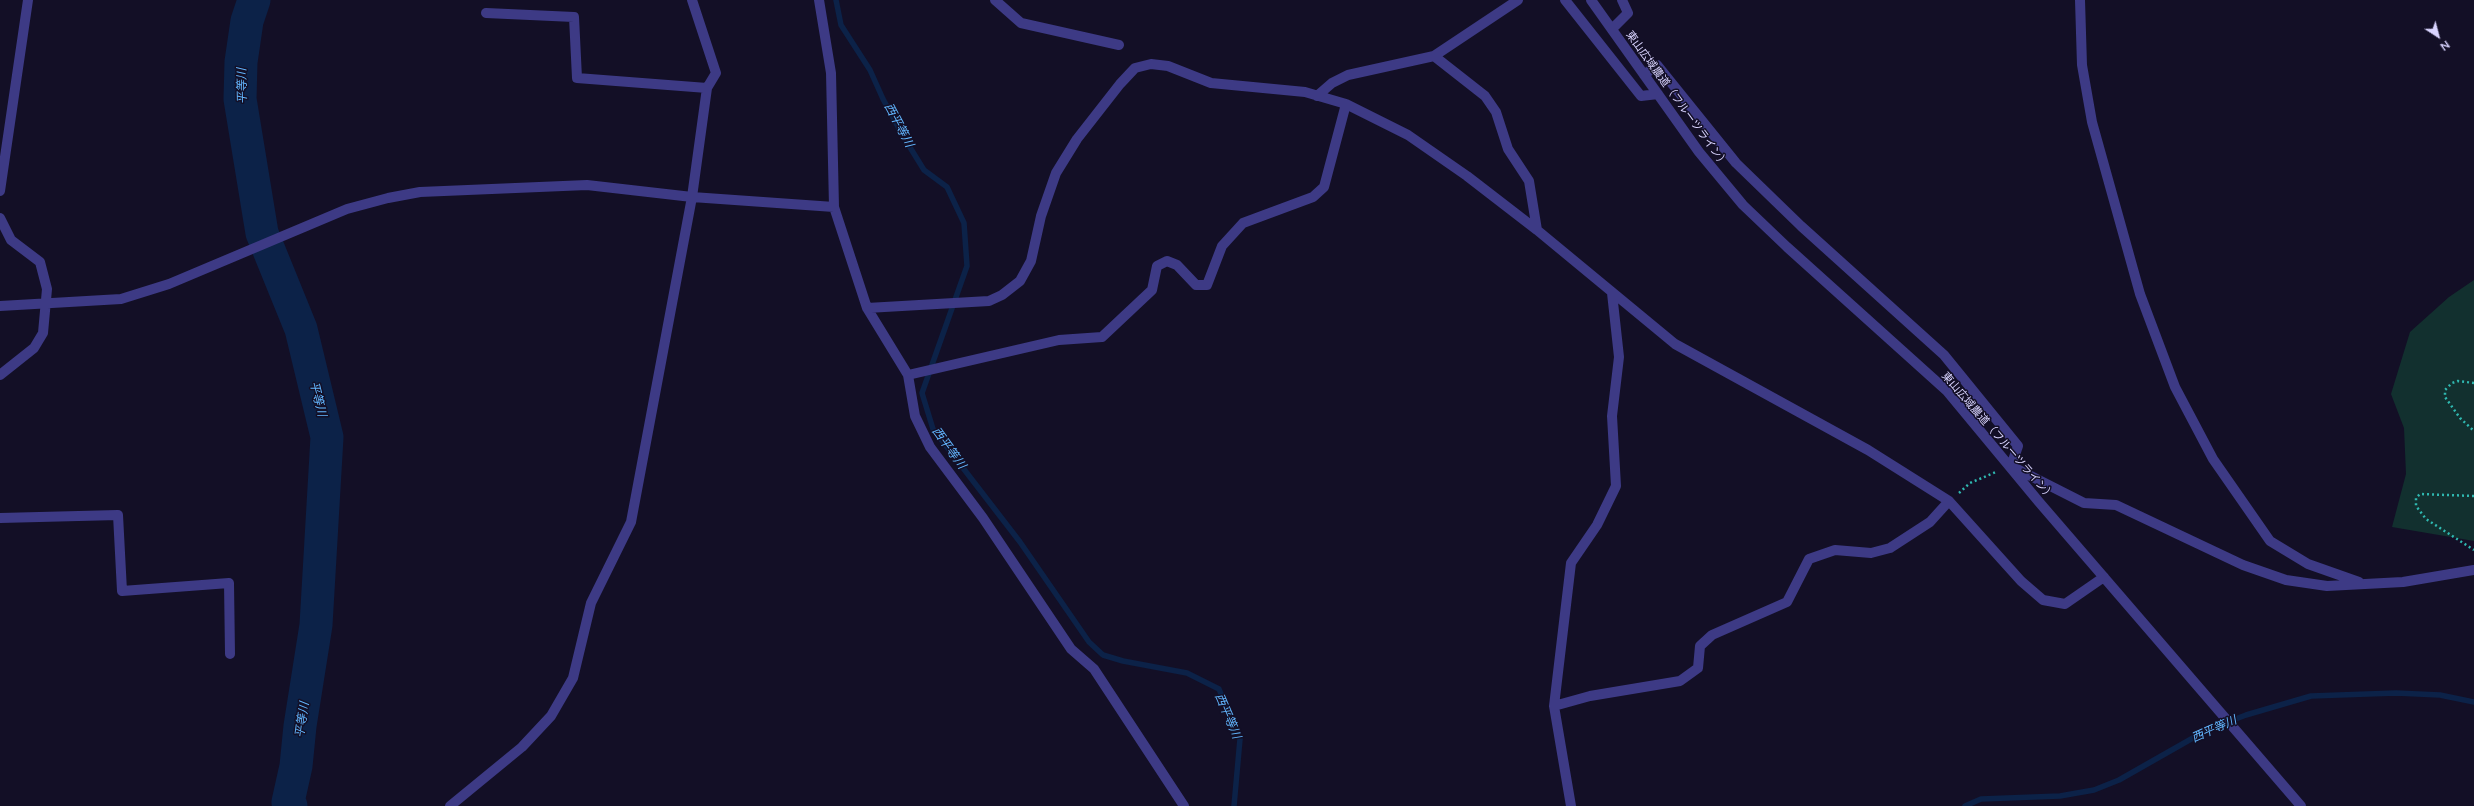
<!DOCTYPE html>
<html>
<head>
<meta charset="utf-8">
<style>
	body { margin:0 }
	#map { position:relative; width:2474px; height:806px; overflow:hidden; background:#130f26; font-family:Lato,sans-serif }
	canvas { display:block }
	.north { position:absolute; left:2418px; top:16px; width:40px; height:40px; -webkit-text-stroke:3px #130f26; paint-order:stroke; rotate:144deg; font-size:11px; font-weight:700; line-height:16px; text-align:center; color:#d9d4ff }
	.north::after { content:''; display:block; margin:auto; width:14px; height:18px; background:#d9d4ff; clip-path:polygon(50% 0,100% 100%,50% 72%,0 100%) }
</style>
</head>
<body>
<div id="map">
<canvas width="2474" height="806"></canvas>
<div class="north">N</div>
</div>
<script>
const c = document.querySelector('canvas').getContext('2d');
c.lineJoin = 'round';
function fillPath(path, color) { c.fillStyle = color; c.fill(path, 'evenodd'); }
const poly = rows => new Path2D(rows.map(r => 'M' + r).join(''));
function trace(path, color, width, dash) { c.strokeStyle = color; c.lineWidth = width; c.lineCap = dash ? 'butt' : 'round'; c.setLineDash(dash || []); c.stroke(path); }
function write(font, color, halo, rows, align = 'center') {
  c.font = font + ' Lato,"Noto Sans JP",sans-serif'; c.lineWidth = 3; c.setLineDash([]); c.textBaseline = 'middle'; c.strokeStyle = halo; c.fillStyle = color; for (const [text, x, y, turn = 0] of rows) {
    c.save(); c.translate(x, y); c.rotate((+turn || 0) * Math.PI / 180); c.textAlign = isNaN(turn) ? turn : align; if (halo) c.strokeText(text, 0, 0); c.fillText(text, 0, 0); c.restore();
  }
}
const green = poly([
	[2474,280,2474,541,2392,527,2406,474,2404,428,2391,394,2410,332,2449,297]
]);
const stream = poly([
	[836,0,841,25,870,70,883,99,903,136,924,170,947,187,964,223,967,266,922,393,933,429,1020,542,1089,642,1103,655,1123,661,1187,673,1219,689,1240,739,1234,806],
	[1965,806,1981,799,2060,796,2094,790,2119,780,2207,730,2246,715,2311,696,2396,693,2440,695,2474,702]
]);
const river = poly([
	[254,0,247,21,241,62,240,99,262,233,301,329,327,437,316,625,300,726,296,766,288,802,291,806]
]);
const path = poly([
	[2474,383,2458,381,2452,383,2445,390,2445,397,2460,418,2474,431],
	[1959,493,1970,483,1996,472],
	[2474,496,2420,494,2416,498,2416,506,2426,519,2474,550]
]);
const minor = poly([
	[692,0,716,73,707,88],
	[819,0,831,73,834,207,867,308,908,375,915,416,930,447,983,518,1071,649,1094,669,1184,806],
	[995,0,1021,23,1119,45],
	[1565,0,1641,96,1658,94],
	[1591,0,1699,152,1743,205,1787,247,1947,391,2039,502,2301,806],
	[2080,0,2082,65,2092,122,2140,294,2175,387,2213,459,2270,541,2308,564,2359,582],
	[1612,29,1628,13,1622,0],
	[1434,56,1485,96,1496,112,1508,149,1529,181,1537,230],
	[1644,75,1657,65,1736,163,1801,226,1944,355,2018,446,2011,466,2084,503,2116,505,2243,565,2286,580,2327,586,2403,582,2474,570],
	[1317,96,1332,83,1348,75,1434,56,1518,0],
	[0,191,28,0],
	[0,218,11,240,40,262,47,289,43,333,34,348,0,375],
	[0,306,121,299,169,284,347,209,388,198,420,192,587,185,692,197,834,207],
	[867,308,989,301,1002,295,1020,281,1031,261,1041,216,1056,173,1077,139,1120,84,1135,68,1151,64,1168,66,1211,83,1305,92,1346,104,1408,135,1467,176,1537,230,1675,344,1868,450,1949,501,2021,581,2043,600,2065,604,2104,577],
	[908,375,1059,340,1102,337,1152,290,1157,266,1167,261,1177,265,1196,285,1207,285,1222,246,1243,223,1313,197,1324,187,1346,104],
	[0,518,118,515,122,591,229,583,230,654],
	[1554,706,1590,696,1680,681,1698,668,1700,646,1712,635,1787,602,1809,559,1835,550,1871,553,1890,548,1930,522,1949,501],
	[450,806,522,747,551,716,573,678,591,603,631,522,692,197,707,88,577,78,574,17,486,13],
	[1571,806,1554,706,1571,563,1597,525,1616,486,1612,416,1619,357,1612,293]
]);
const streetNames = [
	["東山広域農道（フルーツライン）",1677,99,54],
	["東山広域農道（フルーツライン）",1998,436,49]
];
const waterNames = [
	["平等川",242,86,-91],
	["西平等川",899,125,62],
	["平等川",318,399,76],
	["西平等川",949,448,54],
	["西平等川",1228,716,67],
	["平等川",302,720,-82],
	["西平等川",2214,729,-24]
];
fillPath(green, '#12302f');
trace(stream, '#0c2248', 5.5);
trace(river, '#0c2248', 33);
trace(path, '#2fb8b0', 2.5, [2, 3]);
trace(minor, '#3d3a85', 10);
write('11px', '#d9d4ff', '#130f26', streetNames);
write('italic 12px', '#62b6ff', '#130f26', waterNames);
</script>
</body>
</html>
